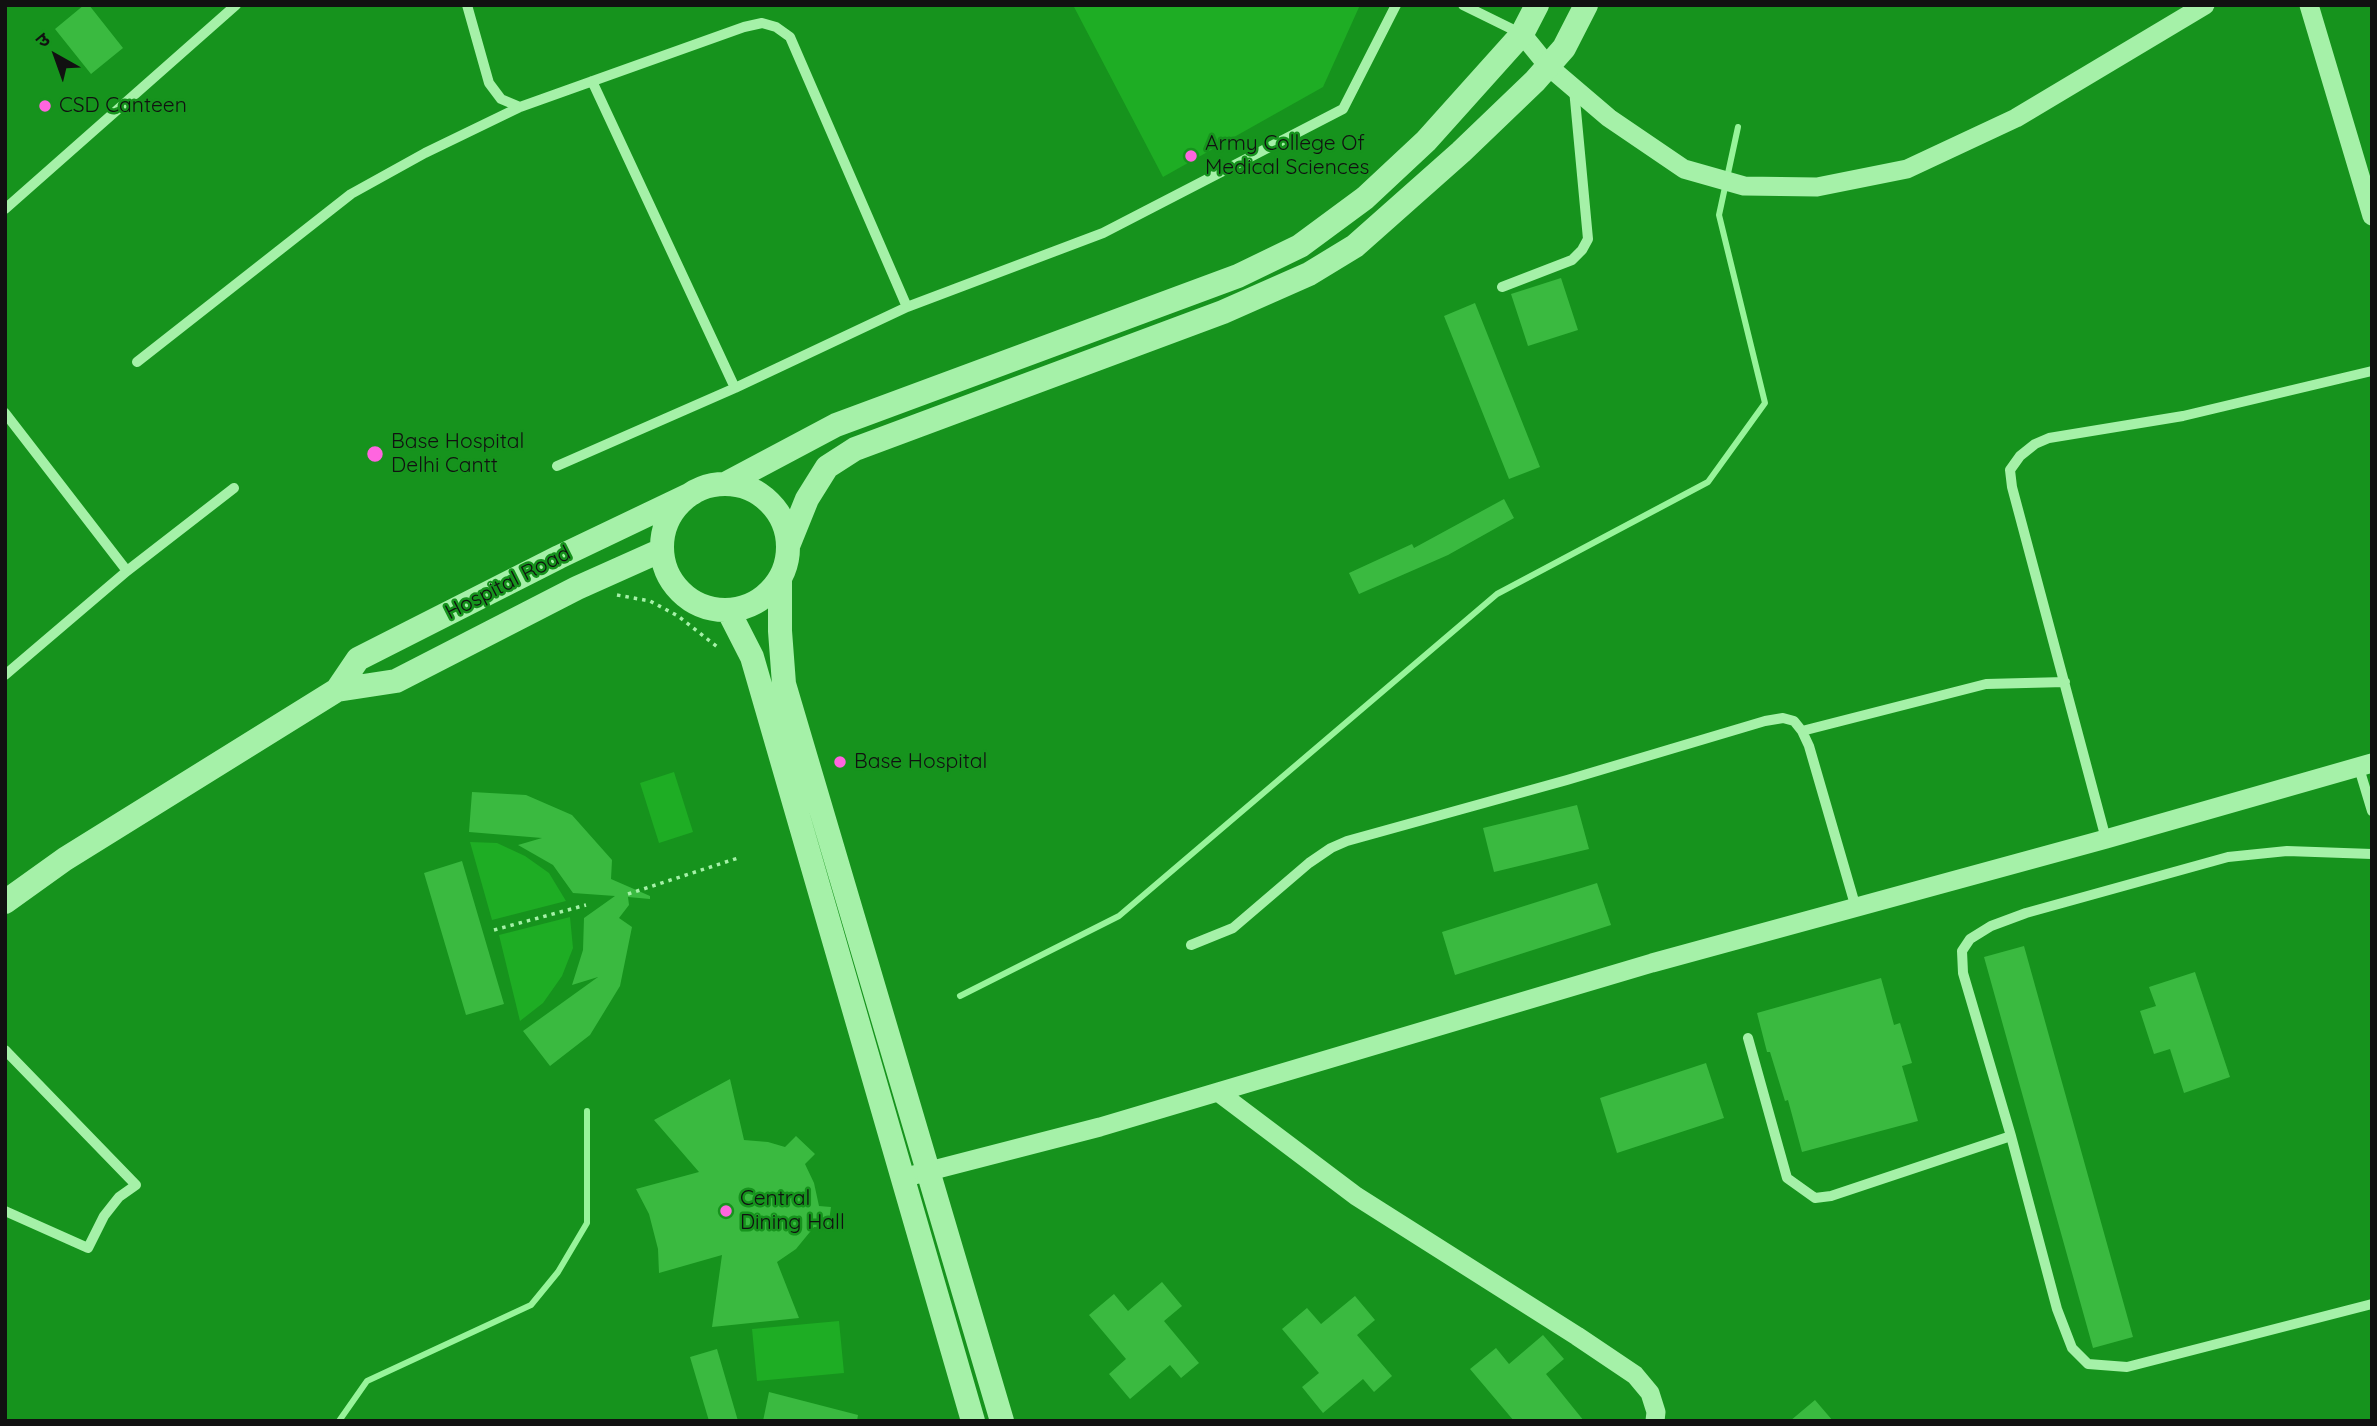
<!DOCTYPE html>
<html>
<head>
<meta charset="utf-8">
<style>
	body { margin:0 }
	#map { position:relative; width:2377px; height:1426px; overflow:hidden; background:#16931d; font-family:Quicksand,"Noto Sans Devanagari",sans-serif }
	canvas { display:block }
	.frame { position:absolute; inset:0; border:7px solid #111; pointer-events:none }
	.north { position:absolute; left:21px; top:21px; width:70px; height:70px; -webkit-text-stroke:5px #16931d; paint-order:stroke; rotate:320deg; font-size:19px; font-weight:700; line-height:28px; text-align:center; color:#111 }
	.north::after { content:''; display:block; margin:auto; width:24px; height:32px; background:#111; clip-path:polygon(50% 0,100% 100%,50% 72%,0 100%) }
</style>
</head>
<body>
<div id="map">
<canvas width="2377" height="1426"></canvas>
<div class="frame"></div>
<div class="north">उ</div>
</div>
<script>
const c = document.querySelector('canvas').getContext('2d');
c.lineJoin = 'round';
function fillPath(path, color) { c.fillStyle = color; c.fill(path, 'evenodd'); }
const poly = rows => new Path2D(rows.map(r => 'M' + r).join(''));
function trace(path, color, width, dash) { c.strokeStyle = color; c.lineWidth = width; c.lineCap = dash ? 'butt' : 'round'; c.setLineDash(dash || []); c.stroke(path); }
function write(font, color, halo, rows, align = 'center') {
  c.font = font + ' Quicksand,sans-serif'; c.lineWidth = 5; c.setLineDash([]); c.textBaseline = 'middle'; c.strokeStyle = halo; c.fillStyle = color; for (const [text, x, y, turn = 0] of rows) {
    c.save(); c.translate(x, y); c.rotate((+turn || 0) * Math.PI / 180); c.textAlign = isNaN(turn) ? turn : align; if (halo) c.strokeText(text, 0, 0); c.fillText(text, 0, 0); c.restore();
  }
}
const green = poly([
	[1073,5,1360,5,1323,87,1163,177],
	[674,772,693,832,659,843,640,783],
	[470,842,497,843,525,856,549,873,566,901,492,920],
	[570,917,573,948,562,976,543,1003,520,1021,499,935],
	[839,1321,844,1373,757,1381,752,1329]
]);
const stream = poly([
	[960,996,1119,916,1497,594,1708,482,1765,403,1719,215,1738,127],
	[339,1421,367,1381,531,1305,558,1272,587,1223,587,1111]
]);
const building = poly([
	[84,5,89,5,123,48,91,74,55,29],
	[1561,278,1578,330,1528,346,1511,294],
	[1475,303,1540,467,1509,479,1444,316],
	[1504,499,1514,518,1448,555,1359,594,1349,573,1412,544,1414,548],
	[472,792,526,795,572,815,612,860,611,879,650,896,650,899,628,897,629,905,619,918,632,927,620,986,590,1035,550,1066,523,1031,598,977,572,985,583,950,584,918,615,896,573,893,553,865,518,845,542,838,469,832],
	[1577,805,1589,849,1494,872,1483,828],
	[462,861,504,1004,466,1015,424,873],
	[1597,883,1611,925,1455,975,1442,932],
	[2024,946,2133,1337,2093,1348,1984,957],
	[2195,972,2230,1077,2184,1093,2170,1049,2154,1054,2140,1011,2156,1006,2149,987],
	[1881,978,1894,1025,1900,1023,1912,1063,1902,1066,1918,1121,1802,1152,1788,1100,1785,1101,1770,1052,1767,1052,1757,1013],
	[1706,1063,1724,1118,1617,1153,1600,1098],
	[730,1079,744,1140,768,1142,785,1147,796,1136,815,1154,805,1164,814,1183,819,1206,831,1207,828,1228,814,1227,796,1249,777,1262,799,1318,712,1327,722,1255,659,1273,658,1249,649,1214,636,1189,699,1172,654,1120],
	[1162,1282,1182,1306,1164,1321,1199,1363,1181,1378,1170,1365,1130,1399,1109,1374,1126,1359,1089,1315,1114,1294,1128,1311],
	[1355,1296,1375,1320,1357,1335,1392,1376,1374,1392,1363,1379,1323,1413,1302,1387,1319,1373,1282,1329,1307,1308,1321,1324],
	[1543,1335,1564,1359,1546,1374,1584,1421,1514,1421,1470,1369,1496,1348,1509,1364],
	[717,1349,738,1421,709,1421,690,1357],
	[769,1392,858,1415,857,1421,763,1421],
	[1815,1400,1833,1421,1790,1421]
]);
const path = poly([
	[617,595,650,601,678,616,720,649],
	[628,894,738,858],
	[494,930,586,905]
]);
const service = poly([
	[467,5,489,83,501,99,520,107,744,27,762,23,776,27,790,37,907,307],
	[1463,5,1522,34],
	[592,81,735,388],
	[5,209,236,5],
	[1502,287,1572,260,1582,250,1588,239,1574,89],
	[137,362,351,194,425,153,520,107],
	[5,413,127,571],
	[557,466,735,388,907,307,1103,233,1343,109,1396,5],
	[5,675,127,571,234,488],
	[1802,731,1986,684,2065,682],
	[2359,768,2372,811],
	[2106,839,2012,487,2010,470,2020,456,2035,444,2049,438,2183,416,2372,371],
	[2372,854,2287,851,2228,857,2026,913,1991,926,1970,939,1962,951,1963,973,2011,1136,2057,1309,2072,1348,2088,1364,2127,1367,2372,1304],
	[1191,945,1233,928,1309,863,1331,848,1347,841,1567,780,1765,721,1783,718,1794,721,1802,731,1809,746,1856,908],
	[1748,1038,1787,1178,1815,1198,1831,1196,2011,1136],
	[5,1050,136,1185,119,1197,104,1216,88,1248,5,1211]
]);
const minor = poly([
	[2309,5,2372,216],
	[1522,34,1548,66,1609,118,1684,169,1744,186,1817,187,1907,169,2016,118,2205,5],
	[1218,1092,1356,1196,1577,1336,1635,1375,1650,1393,1656,1412,1655,1421],
	[914,1175,1100,1127,1652,963,2106,839,2372,763]
]);
const tertiary = poly([
	[725,484,836,425,1238,276,1300,246,1365,198,1426,141,1522,34,1537,5],
	'662 547a63 63 0 1 1 126 0a63 63 0 1 1-126 0Z',
	[788,546,807,499,827,467,855,449,1223,312,1309,274,1355,246,1461,152,1535,81,1564,48,1586,5],
	[780,578,780,631,784,684,1002,1421],
	[728,610,752,657,973,1421],
	[337,690,358,659,559,557,693,493],
	[5,902,65,859,337,690,396,681,577,588,662,550]
]);
const markers = [
	[45,106,7,"#ff65df"],
	[1191,156,7,"#ff65df"],
	[375,454,9,"#ff65df"],
	[840,762,7,"#ff65df"],
	[726,1211,7,"#ff65df"]
];
const poiNames = [
	["CSD Canteen",59,106],
	["Army College Of",1205,144],
	["Medical Sciences",1205,168],
	["Base Hospital",391,442],
	["Delhi Cantt",391,466],
	["Base Hospital",854,762],
	["Central",740,1199],
	["Dining Hall",740,1223]
];
const streetNames = [
	["Hospital Road",508,583,-27]
];
fillPath(green, '#1ead24');
trace(stream, '#97f49a', 6);
fillPath(building, '#3aba40');
trace(path, '#a5f1a8', 3.5, [3.5, 5]);
trace(service, '#a5f1a8', 10);
trace(minor, '#a5f1a8', 19);
trace(tertiary, '#a5f1a8', 24);
for (const [x, y, r, color] of markers) { const dot = new Path2D(); dot.arc(x, y, r, 0, 2 * Math.PI); c.fillStyle = color; c.fill(dot); trace(dot, '#16931d', 2.5); }
write('21px', '#111', '#16931d', poiNames, 'left');
write('21px', '#111', '#16931d', streetNames);
</script>
</body>
</html>
